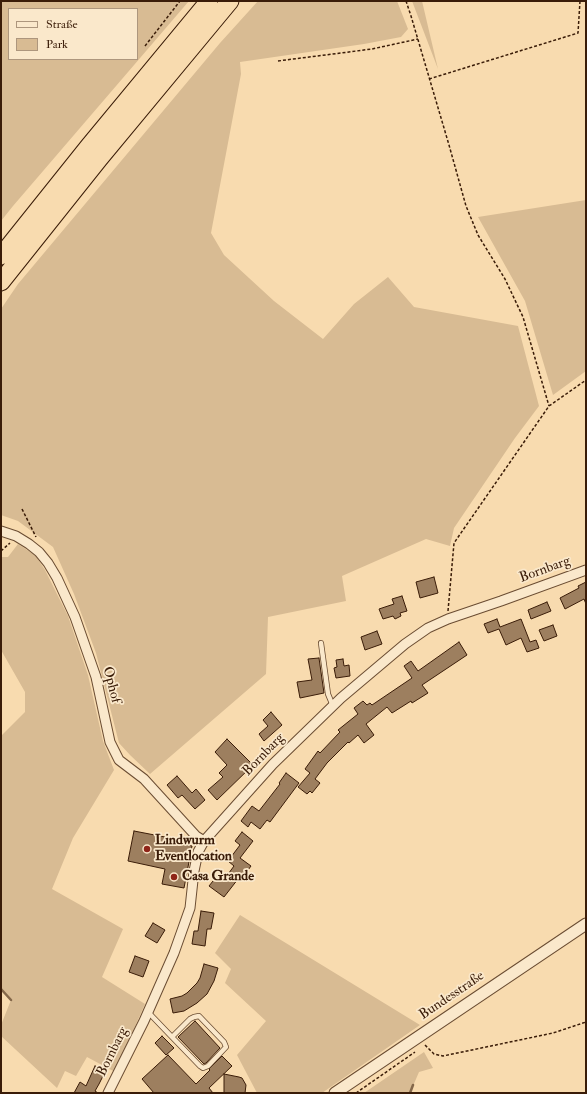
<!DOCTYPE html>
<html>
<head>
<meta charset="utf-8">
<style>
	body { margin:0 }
	#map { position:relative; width:587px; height:1094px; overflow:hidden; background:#f8dbaf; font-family:"IM FELL Double Pica",serif }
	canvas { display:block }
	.frame { position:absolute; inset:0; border:2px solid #3a1c08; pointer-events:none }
	.legend { position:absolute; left:8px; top:8px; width:130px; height:52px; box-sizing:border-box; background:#fae8cb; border:1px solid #ad967d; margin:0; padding:5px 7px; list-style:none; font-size:12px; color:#3a1c08 }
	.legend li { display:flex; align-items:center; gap:8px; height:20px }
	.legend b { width:20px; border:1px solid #ad967d }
</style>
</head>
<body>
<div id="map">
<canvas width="587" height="1094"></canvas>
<div class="frame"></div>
<ul class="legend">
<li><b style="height:5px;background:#fae8cb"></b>Straße</li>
<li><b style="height:11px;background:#d8bb93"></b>Park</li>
</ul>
</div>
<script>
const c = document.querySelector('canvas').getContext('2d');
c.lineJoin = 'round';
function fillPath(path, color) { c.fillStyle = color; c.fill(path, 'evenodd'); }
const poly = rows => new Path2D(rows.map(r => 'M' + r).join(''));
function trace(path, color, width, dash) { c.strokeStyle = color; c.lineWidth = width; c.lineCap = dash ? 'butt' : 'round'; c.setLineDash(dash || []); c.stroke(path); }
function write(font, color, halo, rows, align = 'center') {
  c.font = font + ' "IM FELL Double Pica",serif'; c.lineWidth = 3.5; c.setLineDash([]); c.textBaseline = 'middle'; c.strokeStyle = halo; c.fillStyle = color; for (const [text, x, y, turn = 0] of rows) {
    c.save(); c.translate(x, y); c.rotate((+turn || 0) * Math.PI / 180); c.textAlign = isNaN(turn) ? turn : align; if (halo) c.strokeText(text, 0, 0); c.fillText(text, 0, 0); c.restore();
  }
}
const green = poly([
	[1,1,189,1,13,206,1,221],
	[9,9,137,9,137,59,9,59],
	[258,1,397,1,408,29,401,37,364,44,240,62,241,74,211,233,224,255,274,301,323,339,354,304,388,277,414,307,518,326,539,406,515,438,454,528,450,546,426,539,342,576,346,601,268,617,266,674,150,774,130,755,119,743,96,653,74,594,53,547,18,521,1,515,1,309,18,284,220,43],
	[412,1,422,1,438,69],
	[586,200,586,371,553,395,525,301,478,217],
	[18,544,35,555,45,570,68,616,88,675,103,741,114,770,73,838,52,889,123,929,102,977,145,1004,115,1072,87,1057,76,1076,65,1071,57,1088,1,1036,1,1025,11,1000,1,989,1,736,25,712,25,692,1,650,1,557,8,557],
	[240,915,420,1025,322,1093,257,1093,237,1055,266,1021,225,983,231,969,215,953],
	[424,1052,433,1068,419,1072,410,1093,364,1093]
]);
const stream = poly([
	[1,989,11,1000],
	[410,1093,413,1085]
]);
const building = poly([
	[434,577,438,593,420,598,416,582,434,577],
	[586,582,586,604,584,599,565,609,560,598,579,588,578,586,586,582],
	[402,596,407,611,400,613,401,616,395,619,393,616,383,619,379,609,394,604,392,599,402,596],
	[547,602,551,611,531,619,528,610,547,602],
	[497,619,500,627,521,619,530,642,536,640,539,648,527,652,521,638,506,645,499,629,488,633,484,624,497,619],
	[553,625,557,636,544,641,539,630,553,625],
	[377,631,382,644,365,650,361,637,377,631],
	[459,642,467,655,422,685,428,693,412,703,411,701,392,713,387,707,366,724,374,735,364,743,358,735,349,743,348,742,327,763,315,779,320,783,312,793,310,791,307,794,298,787,310,773,305,769,318,751,320,753,340,732,338,730,358,714,354,708,363,701,367,705,370,703,372,705,412,678,404,666,411,661,418,671,459,642],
	[319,658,324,693,300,698,297,682,312,680,308,659,319,658],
	[343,659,344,666,349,665,350,676,336,678,334,668,337,667,336,660,343,659],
	[271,712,282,725,264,741,259,734,268,726,263,720,271,712],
	[227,739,253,765,217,800,208,790,223,777,219,773,227,765,215,752,227,739],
	[286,773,299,783,270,822,267,820,260,829,251,822,248,827,241,821,252,806,259,811,280,784,279,783,286,773],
	[177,776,192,793,196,789,205,800,195,809,182,795,178,798,167,785,177,776],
	[134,831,165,837,165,840,192,846,184,888,162,884,165,869,128,861,134,831],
	[242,832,253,841,240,858,251,866,240,881,238,879,224,897,209,886,217,876,223,881,234,866,228,861,240,845,235,841,242,832],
	[201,911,214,913,211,929,207,929,205,946,192,944,194,931,198,931,201,911],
	[153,923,165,930,157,943,145,936,153,923],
	[135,956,149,961,143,977,129,972,135,956],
	[204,964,218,968,214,981,207,994,197,1003,184,1011,173,1013,170,999,182,996,187,993,197,983,200,978,204,964],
	[195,1021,220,1048,206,1063,204,1064,178,1037,195,1021],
	[162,1036,174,1048,166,1055,155,1043,162,1036],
	[168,1055,196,1084,210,1070,209,1069,222,1056,232,1066,209,1088,213,1093,154,1093,142,1079,168,1055],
	[95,1066,106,1070,99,1084,95,1091,98,1093,74,1093,80,1082,86,1086,95,1066],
	[224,1074,239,1077,242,1078,246,1085,245,1093,224,1093,224,1074]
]);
const path = poly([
	[406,1,411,16,449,145,466,206,478,235,505,279,523,317,549,406],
	[145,46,180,1],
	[278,61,372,49,418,39],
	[429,79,578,33,580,1],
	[22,509,36,537],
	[1,551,10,543],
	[448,611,454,543,549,406,586,380],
	[425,1045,434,1054,443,1056,553,1033,586,1022],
	[356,1093,415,1052]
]);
const service = poly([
	[321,643,328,694,333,706],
	[148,1012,172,1037,200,1066,203,1068,208,1066,226,1047,224,1042,199,1016,194,1017,190,1019,172,1037]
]);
const minor = poly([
	[1,531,16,536,29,544,39,552,48,563,57,578,75,617,96,677,110,742,119,760,144,779,196,836,204,841],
	[108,1093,144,1021,174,953,190,908,194,871,198,852,204,841,273,764,341,698,405,644,428,628,448,619,501,601,586,570]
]);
const tertiary = poly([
	[335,1093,586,924]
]);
const motorway = poly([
	[1,256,89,146,209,1],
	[1,282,99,159,230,1]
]);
const markers = [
	[147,849,4,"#8f2418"],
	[174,877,4,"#8f2418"]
];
const streetNames = [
	["Bornbarg",545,570,-20],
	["Ophof",111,685,76],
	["Bornbarg",264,755,-46],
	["Bundesstraße",452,996,-34],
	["Bornbarg",113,1052,-64]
];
const poiNames = [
	["Lindwurm",155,841],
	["Eventlocation",155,857],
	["Casa Grande",182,877]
];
fillPath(green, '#d8bb93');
trace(stream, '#85684a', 2.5);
fillPath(building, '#9d7f5f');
trace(building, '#3a1c08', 1);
trace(service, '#6a4c32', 6);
trace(minor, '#6a4c32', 11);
trace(tertiary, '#6a4c32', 13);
trace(motorway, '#3a1c08', 19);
trace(path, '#3a1c08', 1.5, [3, 2]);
trace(service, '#fae8cb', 4.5);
trace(minor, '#fae8cb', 9);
trace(tertiary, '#fae8cb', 11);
trace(motorway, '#f8dbaf', 17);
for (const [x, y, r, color] of markers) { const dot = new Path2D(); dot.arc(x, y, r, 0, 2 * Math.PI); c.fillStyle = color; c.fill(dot); trace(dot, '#fae8cb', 1.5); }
write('14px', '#3a1c08', '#fae8cb', streetNames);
write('bold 14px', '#3a1c08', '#fae8cb', poiNames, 'left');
</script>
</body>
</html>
